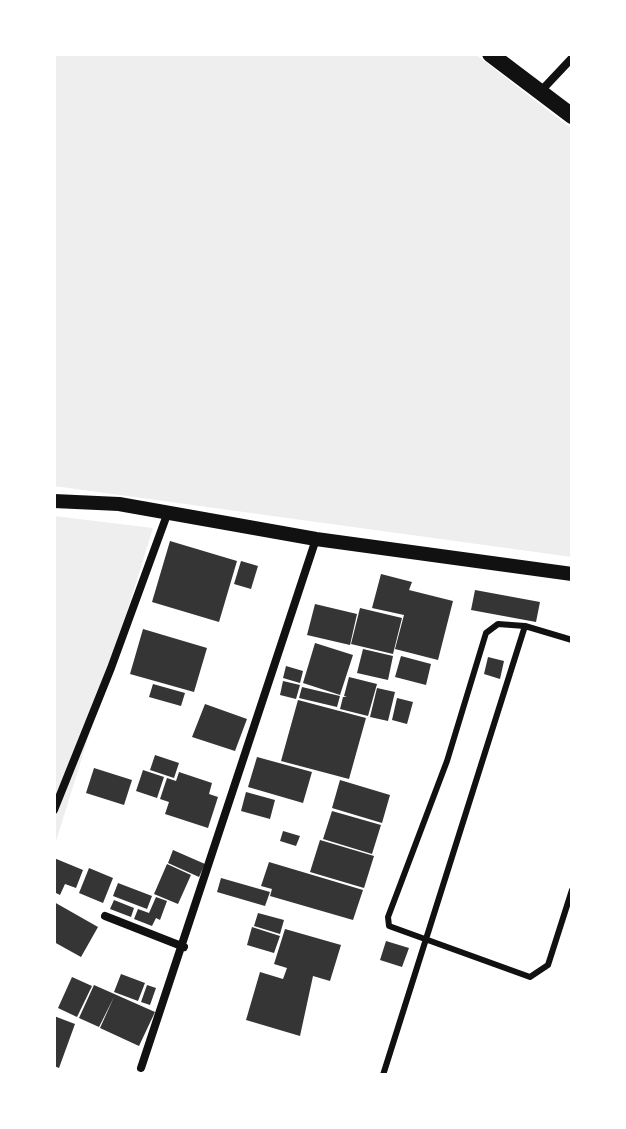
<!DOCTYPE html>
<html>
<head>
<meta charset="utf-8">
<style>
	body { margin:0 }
	#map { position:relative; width:626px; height:1129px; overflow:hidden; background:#fff; font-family:"Asap Condensed",sans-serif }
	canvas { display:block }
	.frame { position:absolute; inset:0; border:56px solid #fff; pointer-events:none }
</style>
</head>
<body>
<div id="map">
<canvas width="626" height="1129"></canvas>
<div class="frame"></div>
</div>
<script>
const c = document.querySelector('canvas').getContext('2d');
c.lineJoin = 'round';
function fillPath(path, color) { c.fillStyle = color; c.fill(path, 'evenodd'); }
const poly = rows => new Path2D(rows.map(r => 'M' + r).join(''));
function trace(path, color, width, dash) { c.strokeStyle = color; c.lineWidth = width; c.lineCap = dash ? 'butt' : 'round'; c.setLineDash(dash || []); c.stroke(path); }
const green = poly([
	[54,54,475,54,572,129,572,557,54,486],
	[54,516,153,528,54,848]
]);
const building = poly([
	[170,541,237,561,219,622,152,602],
	[241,561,258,566,251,589,234,584],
	[381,574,412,582,409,590,453,601,438,660,395,649,404,615,372,608],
	[475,590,540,602,536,622,471,610],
	[315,604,357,614,350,645,307,635],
	[360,608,402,618,393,654,351,644],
	[143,629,207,648,194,692,130,674],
	[315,643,353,655,340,695,303,683],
	[363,649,393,656,388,680,357,673],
	[401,656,431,664,426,685,395,677],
	[488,657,504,661,500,679,484,674],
	[286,666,303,671,300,683,283,678],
	[349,677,377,684,368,716,340,709,343,697,347,697,344,696],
	[283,681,300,685,296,699,280,695],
	[153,684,185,693,181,706,149,697],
	[302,687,340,696,337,707,299,698],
	[377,688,395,692,388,721,370,717],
	[397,698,413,702,407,724,392,720],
	[298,700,366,718,349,779,281,761],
	[205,704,247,719,235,751,192,737],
	[155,755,179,763,174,778,150,770],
	[257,757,312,772,303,803,248,787],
	[94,768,132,780,124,805,86,793],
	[143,770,164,777,157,798,136,791],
	[179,772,212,783,209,794,218,797,208,828,165,814,169,802,160,799,167,778,176,781],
	[340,780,390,795,382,823,332,808],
	[246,792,275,800,270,819,241,811],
	[332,811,381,825,372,854,323,839],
	[283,831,300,836,296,846,280,841],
	[320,840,374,856,364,888,310,872],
	[173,850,205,864,199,877,168,863],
	[54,858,83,870,76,888,65,884,60,895,54,892],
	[269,862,363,890,353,920,270,896,272,889,261,886],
	[167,864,191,875,178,904,154,894],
	[89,868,113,878,103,903,79,893],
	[221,878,270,892,265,906,217,892],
	[118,883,152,896,147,909,113,896],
	[156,897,167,901,160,920,156,918,152,926,134,919,138,909,149,913],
	[114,900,134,908,131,917,110,909],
	[54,902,98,927,81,957,54,942],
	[258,913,284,920,280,934,254,926],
	[252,927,280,936,274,953,247,945],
	[285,929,341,945,330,981,313,976,300,1036,246,1020,260,972,283,979,287,968,274,964],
	[386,941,409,948,402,967,380,960],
	[121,974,145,983,138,1001,114,992],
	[72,977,92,986,77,1017,58,1008],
	[94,985,155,1012,139,1046,100,1028,114,997,99,1027,79,1018],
	[147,985,156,988,150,1005,141,1002],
	[54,1016,75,1024,59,1068,54,1066]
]);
const service = poly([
	[572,640,525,626,498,624,486,633,447,761,388,917,389,926,530,977,548,965,572,890],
	[383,1075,525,626]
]);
const minor = poly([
	[540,92,572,58],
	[54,810,111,668,168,512],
	[105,916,184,947],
	[141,1068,316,539]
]);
const tertiary = poly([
	[54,501,119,504,316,539,572,574]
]);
const secondary = poly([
	[490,54,572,116]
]);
fillPath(green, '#eee');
fillPath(building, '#353535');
trace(service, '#111', 6);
trace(minor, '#111', 8);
trace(tertiary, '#111', 14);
trace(secondary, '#111', 16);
</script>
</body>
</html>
